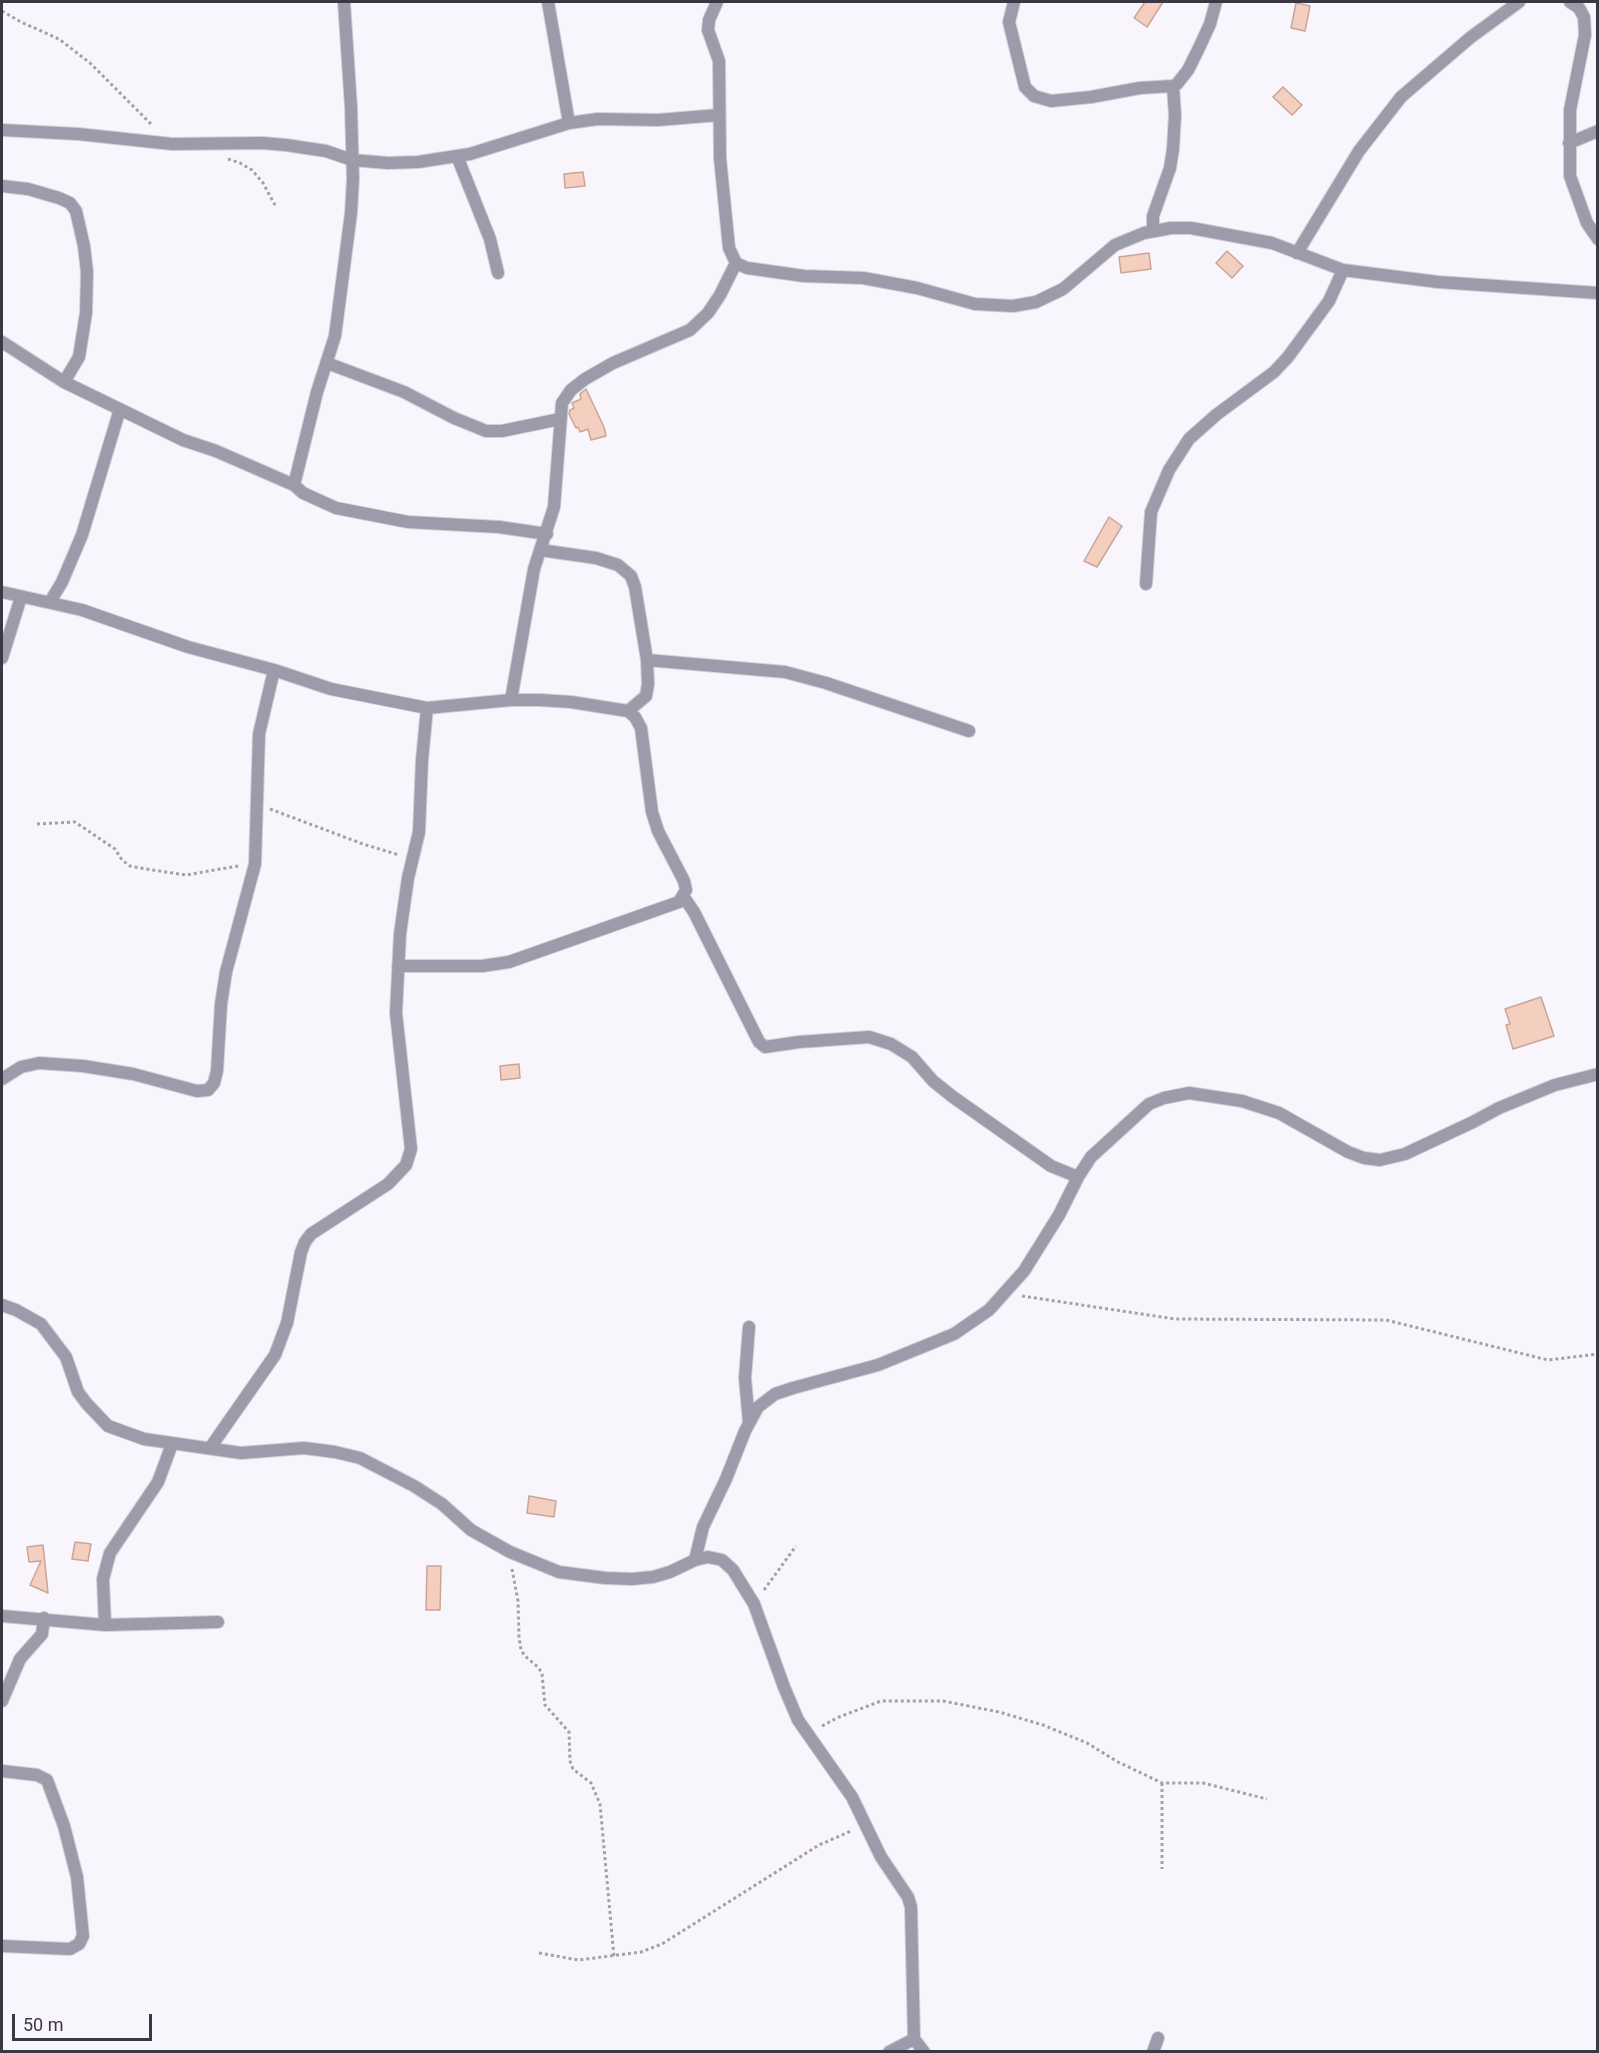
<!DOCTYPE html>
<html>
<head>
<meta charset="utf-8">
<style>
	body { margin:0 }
	#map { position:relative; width:1599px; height:2053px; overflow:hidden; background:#f8f5fc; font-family:Roboto,sans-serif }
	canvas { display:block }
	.frame { position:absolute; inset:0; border:3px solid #3c3744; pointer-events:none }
	.scale { position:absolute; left:12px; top:2014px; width:140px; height:27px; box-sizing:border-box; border:3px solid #3c3744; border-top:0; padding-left:8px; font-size:18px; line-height:21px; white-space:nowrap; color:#3c3744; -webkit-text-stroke:4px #f8f5fc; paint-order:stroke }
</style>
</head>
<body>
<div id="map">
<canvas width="1599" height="2053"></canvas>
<div class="frame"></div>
<div class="scale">50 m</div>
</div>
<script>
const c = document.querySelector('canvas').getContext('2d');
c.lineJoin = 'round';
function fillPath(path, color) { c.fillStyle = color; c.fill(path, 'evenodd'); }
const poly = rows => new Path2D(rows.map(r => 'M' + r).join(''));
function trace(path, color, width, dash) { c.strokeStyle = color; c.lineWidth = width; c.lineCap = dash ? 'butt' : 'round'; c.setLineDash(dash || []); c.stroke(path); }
const building = poly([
	[1145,2,1163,2,1147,27,1134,18,1145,2],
	[1296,3,1310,6,1305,31,1291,28,1296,3],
	[1283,87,1302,105,1292,115,1273,97,1283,87],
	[583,172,585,186,565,188,564,174,583,172],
	[1227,251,1243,266,1232,278,1216,263,1227,251],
	[1149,253,1151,269,1121,273,1119,257,1149,253],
	[586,389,604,427,606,436,591,440,588,429,580,432,578,427,576,428,569,414,570,410,574,408,572,403,581,399,580,394,586,389],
	[1109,517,1122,526,1097,567,1084,561,1109,517],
	[1541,997,1554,1036,1513,1049,1506,1025,1510,1024,1505,1009,1541,997],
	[519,1064,520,1078,501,1080,500,1066,519,1064],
	[529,1496,556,1501,554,1517,527,1513,529,1496],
	[75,1542,91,1544,88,1561,72,1559,75,1542],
	[43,1545,44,1554,48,1593,30,1585,41,1561,29,1562,27,1547,43,1545],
	[427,1566,441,1566,440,1610,426,1610,427,1566]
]);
const path = poly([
	[2,11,21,22,59,39,90,63,153,126],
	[228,159,240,163,252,170,263,183,275,205],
	[270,809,363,844,399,855],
	[37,824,75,822,115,849,122,860,130,866,146,869,186,875,238,866],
	[1022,1296,1175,1319,1386,1320,1548,1360,1598,1354],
	[512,1569,518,1601,519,1637,521,1650,525,1656,539,1668,542,1674,545,1705,569,1732,570,1761,573,1769,591,1783,600,1804,614,1957],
	[764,1590,796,1546],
	[822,1726,839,1717,881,1701,943,1701,999,1712,1043,1725,1087,1743,1118,1762,1162,1783,1203,1783,1267,1799],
	[1162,1783,1162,1869],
	[539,1953,579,1960,641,1952,662,1944,819,1845,851,1831]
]);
const minor = poly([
	[548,2,569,123],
	[717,2,709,20,708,30,719,61,720,158,729,248,736,263,747,268,804,276,863,278,917,288,975,304,1013,306,1036,302,1063,289,1115,245,1144,233,1171,228,1191,228,1272,243,1343,270,1438,282,1598,293],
	[1014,2,1009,22,1025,87,1034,96,1051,101,1091,97,1140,88,1173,86,1177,84,1188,70,1198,50,1210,24,1216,2],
	[1570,2,1579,8,1584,17,1585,35,1570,110,1570,176,1587,223,1598,239],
	[2,130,78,134,172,144,262,143,286,145,326,151,352,160,388,163,418,162,470,154,569,123,598,119,658,120,719,115],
	[1569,143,1598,131],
	[457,156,490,239,498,273],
	[2,186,28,189,59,198,70,203,76,211,84,246,87,272,86,313,79,357,64,382],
	[1153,231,1153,216,1170,168,1173,149,1175,115,1173,86],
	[1297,253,1359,151,1401,97,1471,37,1519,2],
	[2,342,64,382,183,440,216,451,294,485,303,493,336,508,408,522,499,527,547,534],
	[327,363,404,392,454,418,486,431,502,431,560,419],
	[294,485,317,392,335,336,351,213,353,179,351,107,344,2],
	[540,550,596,558,618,565,631,576,635,587,647,660,648,684,646,696,628,711],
	[1146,584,1151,512,1169,470,1189,439,1216,415,1274,372,1288,357,1329,301,1343,270],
	[2,592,82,610,188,647,274,670,331,689,427,708,511,700,540,700,571,702,628,711,635,717,641,728,652,812,658,831,684,881,686,890,679,902,509,962,482,966,398,966],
	[50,602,62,582,82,535,120,409],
	[2,658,21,597],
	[647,660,785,672,826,683,969,731],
	[511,700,534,569,554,507,562,403,571,390,585,379,613,363,690,330,708,313,720,295,736,263],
	[683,896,694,912,759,1042,765,1047,799,1042,869,1037,891,1044,912,1057,933,1081,953,1097,1051,1166,1078,1177],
	[2,1079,21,1067,39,1063,83,1066,133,1074,197,1091,208,1090,214,1083,217,1071,221,1004,226,972,255,864,259,734,274,670],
	[2,1305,16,1310,41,1324,66,1357,78,1392,87,1404,108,1426,144,1439,241,1453,304,1448,335,1452,360,1458,414,1486,442,1504,471,1530,510,1552,559,1572,605,1578,632,1579,653,1577,670,1572,695,1560,708,1557,722,1560,733,1570,754,1604,784,1687,798,1720,852,1797,881,1857,908,1897,911,1907,914,2039,924,2052],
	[749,1327,745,1378,749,1423],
	[210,1448,275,1355,287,1323,301,1252,305,1242,311,1234,388,1184,406,1165,411,1149,396,1013,400,934,408,878,419,832,422,760,427,708],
	[695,1560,703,1527,726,1479,745,1431,758,1407,775,1394,793,1388,878,1365,954,1334,989,1310,1024,1271,1059,1215,1078,1177,1091,1157,1149,1104,1164,1098,1189,1093,1242,1101,1279,1113,1348,1152,1364,1158,1380,1160,1405,1154,1473,1122,1499,1108,1555,1085,1598,1074],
	[2,1616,105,1625,218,1622],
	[105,1625,103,1579,110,1553,158,1482,172,1444],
	[2,1701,20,1659,42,1634,44,1618],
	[2,1771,37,1775,47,1780,64,1826,77,1877,83,1936,79,1944,70,1949,2,1946],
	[889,2052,914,2039],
	[1153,2052,1158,2038]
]);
fillPath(building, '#f4cebf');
trace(building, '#caa597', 1.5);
trace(minor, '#d2cfd7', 14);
trace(path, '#a4a0aa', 3, [3, 3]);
trace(minor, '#9c9baa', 12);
</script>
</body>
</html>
